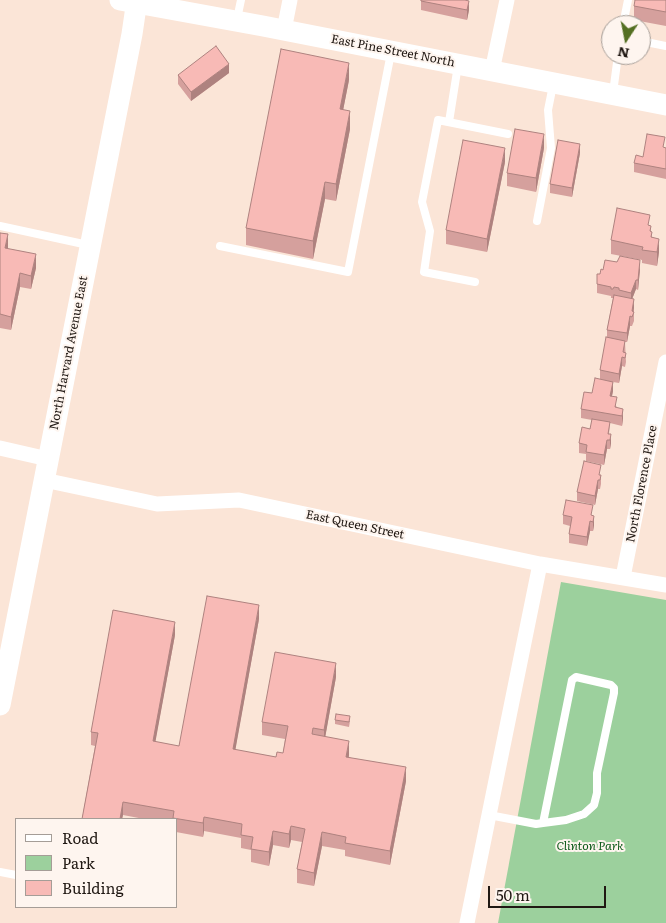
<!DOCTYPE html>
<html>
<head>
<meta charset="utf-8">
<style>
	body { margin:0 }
	#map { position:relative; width:666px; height:923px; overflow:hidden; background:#fbe5d7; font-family:Literata,serif }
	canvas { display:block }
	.legend { position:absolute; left:15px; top:818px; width:162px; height:90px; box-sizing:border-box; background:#fef5ef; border:1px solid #a59d97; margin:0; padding:6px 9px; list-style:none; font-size:15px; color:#201813 }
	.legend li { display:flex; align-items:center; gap:10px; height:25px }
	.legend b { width:25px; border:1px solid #a59d97 }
	.north { position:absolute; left:601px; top:15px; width:50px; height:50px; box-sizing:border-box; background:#fef5ef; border:1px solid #a59d97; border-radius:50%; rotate:191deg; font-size:14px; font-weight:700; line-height:20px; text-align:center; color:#201813 }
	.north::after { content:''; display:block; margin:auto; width:18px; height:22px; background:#546f22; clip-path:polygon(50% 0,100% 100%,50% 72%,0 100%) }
	.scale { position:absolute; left:488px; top:886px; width:118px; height:22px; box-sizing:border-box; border:2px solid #201813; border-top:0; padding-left:6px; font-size:15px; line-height:18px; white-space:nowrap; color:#201813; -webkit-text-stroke:4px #fef5ef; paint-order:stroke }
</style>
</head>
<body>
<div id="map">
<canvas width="666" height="923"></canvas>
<ul class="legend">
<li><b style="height:6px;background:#fff"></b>Road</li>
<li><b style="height:14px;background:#9cd09d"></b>Park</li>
<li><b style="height:14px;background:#f8bab6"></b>Building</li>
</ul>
<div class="north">N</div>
<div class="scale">50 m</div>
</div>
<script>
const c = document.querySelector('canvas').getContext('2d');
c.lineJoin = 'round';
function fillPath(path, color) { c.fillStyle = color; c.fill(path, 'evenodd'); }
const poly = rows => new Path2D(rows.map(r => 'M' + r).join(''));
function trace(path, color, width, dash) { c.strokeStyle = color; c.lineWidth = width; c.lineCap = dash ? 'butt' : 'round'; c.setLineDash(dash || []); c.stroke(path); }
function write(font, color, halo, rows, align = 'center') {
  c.font = font + ' Literata,serif'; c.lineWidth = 4; c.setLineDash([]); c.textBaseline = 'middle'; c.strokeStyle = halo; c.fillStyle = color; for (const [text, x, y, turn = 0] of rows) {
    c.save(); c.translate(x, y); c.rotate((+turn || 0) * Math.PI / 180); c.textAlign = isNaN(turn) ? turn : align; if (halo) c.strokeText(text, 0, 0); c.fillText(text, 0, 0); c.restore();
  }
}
const green = poly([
	[561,582,666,600,666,923,498,923]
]);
const service = poly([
	[237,19,241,0],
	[623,25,628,0],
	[641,41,666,46],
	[613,93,618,55],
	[449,122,458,65],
	[537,221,551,148,548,110,553,85],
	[0,226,88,245],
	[220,246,348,272,391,53],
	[475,282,424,272,430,231,422,202,438,120,508,134],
	[489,815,536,824,543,823,566,820,584,814,594,805,597,793,597,773,614,693,614,688,611,685,576,677,572,680,543,823],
	[0,872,16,875]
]);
const minor = poly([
	[284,30,290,0],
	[492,71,507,0],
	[0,448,48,459],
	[44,480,157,504,239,500,540,564,666,585],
	[623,577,666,362],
	[467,923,540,564]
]);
const secondary = poly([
	[120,0,263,26,666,105],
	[0,705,132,34,137,0]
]);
const wall = poly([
	[421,0,467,0,469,10,467,20,421,10],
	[666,0,666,26,634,20,634,6],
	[229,73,191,101,178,84,178,75],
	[349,80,343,110,350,129,336,201,325,199,313,259,246,245,246,228],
	[544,148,536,192,507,186,507,173],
	[665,148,666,148,666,179,634,172,634,163,643,157],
	[580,153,572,197,550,193,550,184],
	[505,162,487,252,446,244,446,230],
	[650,225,652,237,659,252,657,266,642,263,642,260,611,254,611,240],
	[0,233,8,249,36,268,31,289,20,287,11,330,0,328],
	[640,269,638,290,636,289,632,299,634,308,634,321,632,326,630,326,627,342,625,342,626,362,625,367,622,366,619,383,613,382,613,391,612,396,617,408,623,418,622,426,610,423,609,434,611,443,610,449,607,449,604,465,586,461,586,454,579,453,579,443,590,429,592,420,581,418,581,409,592,393,600,379,600,370,607,337,607,330,613,298,611,298,611,296,597,293,597,274,600,274,603,270],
	[601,475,601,484,600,489,598,489,595,505,577,501,577,492],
	[563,515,593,516,594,525,593,531,590,531,587,546,569,543,569,534,570,526,563,524],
	[259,619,235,750,276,757,283,753,285,739,262,735,262,722,336,677,325,737,349,755,349,757,406,781,390,865,345,856,345,850,322,846,314,886,297,883,297,869,302,842,291,840,289,848,273,845,269,866,251,862,251,850,241,848,241,838,204,831,203,837,176,832,176,819,144,819,123,815,122,819,82,819,95,746,91,745,91,732,175,635,155,742,179,746],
	[335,720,350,721,349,727,335,724]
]);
const shadedWall = poly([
	[469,1,469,10,467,20,467,10],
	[349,63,349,80,340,126,340,109],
	[229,64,229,73,191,101,191,92],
	[350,111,350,129,336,201,336,184],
	[544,134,544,148,536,192,536,178],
	[580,144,580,153,572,197,572,188],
	[505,148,505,162,487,252,487,239],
	[325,182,325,199,313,259,313,241],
	[8,234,8,248,5,262,5,248],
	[659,239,659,252,657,266,657,252],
	[36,254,36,268,31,289,31,276],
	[640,260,640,269,638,290,638,280],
	[20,273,20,287,11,330,11,317],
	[636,280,636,289,631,302,631,293],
	[634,299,634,308,632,317,632,311],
	[630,316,630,326,627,342,627,333],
	[622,357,622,366,619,383,619,374],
	[613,382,613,391,610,405,610,396],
	[623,409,623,418,622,426,622,416],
	[611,434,611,443,610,449,610,440],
	[607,440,607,449,604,465,604,455],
	[598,480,598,489,595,505,595,496],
	[594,516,594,525,593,531,593,522],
	[590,521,590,531,587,546,587,537],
	[259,605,259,619,233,763,233,749],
	[175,622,175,635,153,755,153,741],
	[336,663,336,677,324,744,324,730],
	[349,741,349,755,346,770,346,757],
	[406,767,406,781,390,865,390,851],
	[123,802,123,815,122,819,120,819],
	[204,817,204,831,203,837,203,823],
	[291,826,291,840,289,848,289,834],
	[273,831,273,845,269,866,269,852],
	[322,832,322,846,314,886,314,873]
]);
const building = poly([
	[421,0,465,0,469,1,467,10,421,1,421,0],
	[635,0,666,0,666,12,634,6,635,0],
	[216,46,229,64,191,92,178,75,216,46],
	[281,49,349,63,340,109,350,111,336,184,325,182,313,241,246,228,281,49],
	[515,129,544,134,536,178,507,173,515,129],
	[647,134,665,137,663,147,666,148,666,169,634,163,636,155,643,157,647,134],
	[463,140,505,148,487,239,446,230,463,140],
	[558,140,580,144,572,188,550,184,558,140],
	[617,208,650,215,648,225,651,226,650,231,652,232,651,237,659,239,657,252,642,250,643,247,611,240,617,208],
	[0,233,8,234,5,248,36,254,31,276,20,273,11,317,0,314,0,233],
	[620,256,640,260,638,280,636,280,631,293,619,290,619,288,614,287,613,289,611,289,611,287,597,284,597,274,600,274,601,269,603,270,605,260,617,262,620,256],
	[614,295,634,299,632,311,634,312,632,317,630,316,627,333,607,330,614,295],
	[606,337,625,341,623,352,626,353,625,358,622,357,619,374,600,370,606,337],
	[595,378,613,382,610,396,617,397,615,407,623,409,622,416,581,409,584,392,592,393,595,378],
	[592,419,610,422,608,434,611,434,610,440,607,440,604,455,586,452,587,445,579,443,582,427,590,429,592,419],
	[584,461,601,465,599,475,601,475,600,480,598,480,595,496,577,492,584,461],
	[566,500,593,505,591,515,594,516,593,522,590,521,587,537,569,534,572,517,563,515,566,500],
	[207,596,259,605,233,749,276,757,277,752,283,753,288,726,262,722,275,652,336,663,324,730,313,728,312,734,349,741,346,757,406,767,390,851,345,843,346,837,322,832,314,873,297,869,305,829,291,826,289,834,273,831,269,852,251,849,253,837,241,835,242,824,204,817,203,823,173,818,174,811,123,802,120,819,82,819,98,733,91,732,113,610,175,622,153,741,179,746,207,596],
	[336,714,350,716,349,722,335,720,336,714]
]);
const streetNames = [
	["East Pine Street North",393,51,11],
	["North Harvard Avenue East",69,353,-79],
	["North Florence Place",642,484,-79],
	["East Queen Street",355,525,12]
];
const parkNames = [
	["Clinton Park",590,846]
];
fillPath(green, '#9cd09d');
trace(service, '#fff', 8);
trace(minor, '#fff', 15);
trace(secondary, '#fff', 21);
fillPath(wall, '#d5a09d');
fillPath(shadedWall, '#ae827f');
fillPath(building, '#f8bab6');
trace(building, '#ae827f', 1);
write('12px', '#201813', '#fef5ef', streetNames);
write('italic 12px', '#0d5a1a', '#fef5ef', parkNames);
</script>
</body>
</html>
